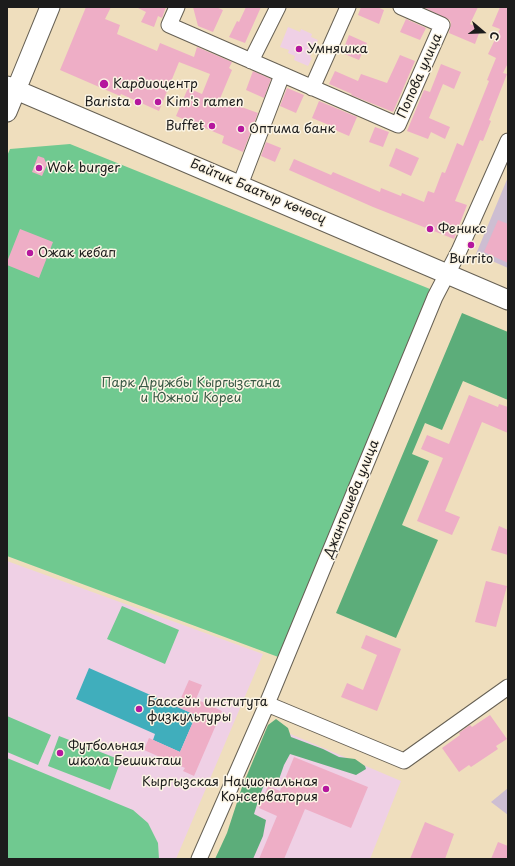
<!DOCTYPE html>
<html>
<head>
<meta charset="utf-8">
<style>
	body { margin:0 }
	#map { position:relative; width:515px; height:866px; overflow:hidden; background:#efdebd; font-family:"Playpen Sans",sans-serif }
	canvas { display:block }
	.frame { position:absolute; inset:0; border:8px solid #1c1c1c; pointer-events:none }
	.north { position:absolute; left:463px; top:12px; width:40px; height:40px; -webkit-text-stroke:3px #fcf5e5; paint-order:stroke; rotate:109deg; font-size:11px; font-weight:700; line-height:16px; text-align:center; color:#1c1c1c }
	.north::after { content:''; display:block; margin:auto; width:14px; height:18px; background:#1c1c1c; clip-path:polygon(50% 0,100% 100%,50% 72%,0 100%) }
</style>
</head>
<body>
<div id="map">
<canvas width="515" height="866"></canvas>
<div class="frame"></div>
<div class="north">С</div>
</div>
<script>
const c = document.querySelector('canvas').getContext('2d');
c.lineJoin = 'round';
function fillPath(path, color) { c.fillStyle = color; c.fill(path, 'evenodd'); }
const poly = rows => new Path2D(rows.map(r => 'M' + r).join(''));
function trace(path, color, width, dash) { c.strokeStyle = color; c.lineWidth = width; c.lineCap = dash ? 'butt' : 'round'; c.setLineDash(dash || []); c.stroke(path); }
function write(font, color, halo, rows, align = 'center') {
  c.font = font + ' "Playpen Sans",sans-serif'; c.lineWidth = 3; c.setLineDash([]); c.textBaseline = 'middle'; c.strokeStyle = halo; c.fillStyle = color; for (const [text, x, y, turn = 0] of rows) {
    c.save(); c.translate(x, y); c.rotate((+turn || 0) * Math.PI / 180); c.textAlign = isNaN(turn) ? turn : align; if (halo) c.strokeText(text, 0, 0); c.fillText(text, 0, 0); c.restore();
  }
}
const built = poly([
	[288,27,300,32,301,29,312,34,311,37,318,40,310,57,312,58,308,66,294,60,295,56,288,53,289,50,280,47],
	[7,561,263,654,176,859,7,859],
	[274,727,401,781,370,859,218,859]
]);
const industrial = poly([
	[508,177,508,268,476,254],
	[508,788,508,815,491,802]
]);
const green = poly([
	[70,144,430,289,281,658,7,556,7,156,10,149],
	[122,606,179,630,165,664,107,639],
	[7,716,51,735,38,765,7,752],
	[59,736,121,760,110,790,48,766],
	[7,758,133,810,148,823,158,843,159,859,7,859]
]);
const forest = poly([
	[462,313,508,332,508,400,463,381,442,430,425,423,412,454,429,461,402,525,438,540,396,638,336,613],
	[276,719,288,728,291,737,323,749,339,757,355,759,365,766,366,769,356,775,290,754,284,765,277,785,266,780,260,795,254,814,266,820,263,836,253,859,215,859,227,833,242,787,268,725]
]);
const water = poly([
	[89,668,196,715,180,752,153,740,155,734,76,699]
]);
const building = poly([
	[86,7,111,7,105,19,120,25,117,34,157,51,160,43,194,57,197,47,232,62,229,68,232,70,219,101,236,107,236,105,258,113,243,152,222,143,224,136,176,116,188,88,202,94,210,74,179,62,159,111,121,94,120,96,60,70],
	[136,7,166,7,162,18,158,16,154,27,141,22,146,12],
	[193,7,216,7,223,10,213,32,198,26],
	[246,7,261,7,245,43,229,37,237,21,239,22],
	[361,7,377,7,384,10,379,24,358,15],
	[423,7,478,7,470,24,481,28,475,44,449,33,451,24,450,20],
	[500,7,508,7,508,63,503,73,507,74,489,120,491,121,483,141,480,140,455,201,467,205,454,239,373,207,289,170,294,159,331,175,333,172,380,192,381,188,401,196,402,193,424,202,428,191,434,193,442,172,445,173,457,143,463,146,489,81,487,80,496,58,488,54,500,29,492,26],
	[406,19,426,28,420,40,400,32],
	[349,35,367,43,359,60,342,53],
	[400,55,415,61,393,112,351,95,352,94,329,84,335,71,358,81,361,74,387,83],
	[441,64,461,72,454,89,443,84,429,118,450,127,445,139,431,132,428,139,407,131,424,90,430,92],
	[253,71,271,79,264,98,246,90],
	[287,88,304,95,296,113,280,106],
	[319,101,357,117,349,136,335,130,336,128,312,118],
	[375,127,389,132,383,147,369,142],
	[266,142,281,148,275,162,261,156],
	[396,148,419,158,411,176,389,166],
	[38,156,44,158,47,165,42,176,32,172],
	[498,220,508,224,508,263,484,252],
	[20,229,53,242,39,278,7,265,7,262],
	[469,395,498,407,499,404,508,407,508,433,482,422,445,511,460,517,452,535,417,521,443,458,421,449,427,435,449,444],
	[499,526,508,530,508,555,491,550],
	[486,581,507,586,496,627,475,622],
	[366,635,401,649,377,711,341,697,347,683,363,690,377,655,361,648],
	[189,680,202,685,196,699,222,711,194,776,183,771,185,768,144,750,149,738,180,752,196,715,177,707],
	[490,715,507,739,496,746,498,749,471,767,469,765,459,772,442,748,460,735,459,733,470,725,472,727],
	[294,757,368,787,351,828,305,809,284,859,259,859,277,816,259,808,268,786,280,791],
	[425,822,454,834,445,859,410,859],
	[498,842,508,846,508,859,491,859]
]);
const minor = poly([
	[177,7,169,25,398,125,442,25,401,7],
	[251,61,278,7],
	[312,88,348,7],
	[240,185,282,75],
	[267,704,404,761,508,687],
	[199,859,264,711,435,297,459,251,508,141]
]);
const major = poly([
	[7,86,508,300],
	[7,112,50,7]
]);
const markers = [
	[299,49,4,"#b5179e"],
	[104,84,5,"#b5179e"],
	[138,102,4,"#b5179e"],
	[158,102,4,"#b5179e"],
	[212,126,4,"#b5179e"],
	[241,129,4,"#b5179e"],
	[39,168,4,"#b5179e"],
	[430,229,4,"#b5179e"],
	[471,245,4,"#b5179e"],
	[30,253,4,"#b5179e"],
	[139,709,4,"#b5179e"],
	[60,753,4,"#b5179e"],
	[326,789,4,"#b5179e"]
];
const poiNames = [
	["Умняшка",307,49],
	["Кардиоцентр",113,84],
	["Barista",130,102,"right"],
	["Kim's ramen",166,102],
	["Buffet",204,126,"right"],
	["Оптима банк",249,129],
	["Wok burger",47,168],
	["Феникс",438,229],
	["Ожак кебап",38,253],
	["Burrito",471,259,"center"],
	["Бассейн института",147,702],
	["физкультуры",147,717],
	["Футбольная",68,746],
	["школа Бешикташ",68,761],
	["Кыргызская Национальная",318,782,"right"],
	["Консерватория",318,797,"right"]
];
const streetNames = [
	["Попова улица",420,76,-66],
	["Байтик Баатыр көчөсү",258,192,23],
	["Джантошева улица",352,499,-68]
];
const parkNames = [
	["Парк Дружбы Кыргызстана",191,383],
	["и Южной Кореи",191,398]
];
fillPath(built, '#efd0e5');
fillPath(industrial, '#cdbed2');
fillPath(green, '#70c990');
fillPath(forest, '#5cad7a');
fillPath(water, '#40aebc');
fillPath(building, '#eeaec6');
trace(minor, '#666054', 17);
trace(major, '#666054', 21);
trace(minor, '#fff', 15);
trace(major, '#fff', 19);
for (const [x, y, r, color] of markers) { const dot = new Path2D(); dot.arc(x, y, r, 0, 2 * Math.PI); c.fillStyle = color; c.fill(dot); trace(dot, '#fcf5e5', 1.5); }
write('13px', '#1c1c1c', '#fcf5e5', poiNames, 'left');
write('13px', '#1c1c1c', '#fcf5e5', streetNames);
write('13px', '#395945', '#fcf5e5', parkNames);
</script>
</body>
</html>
